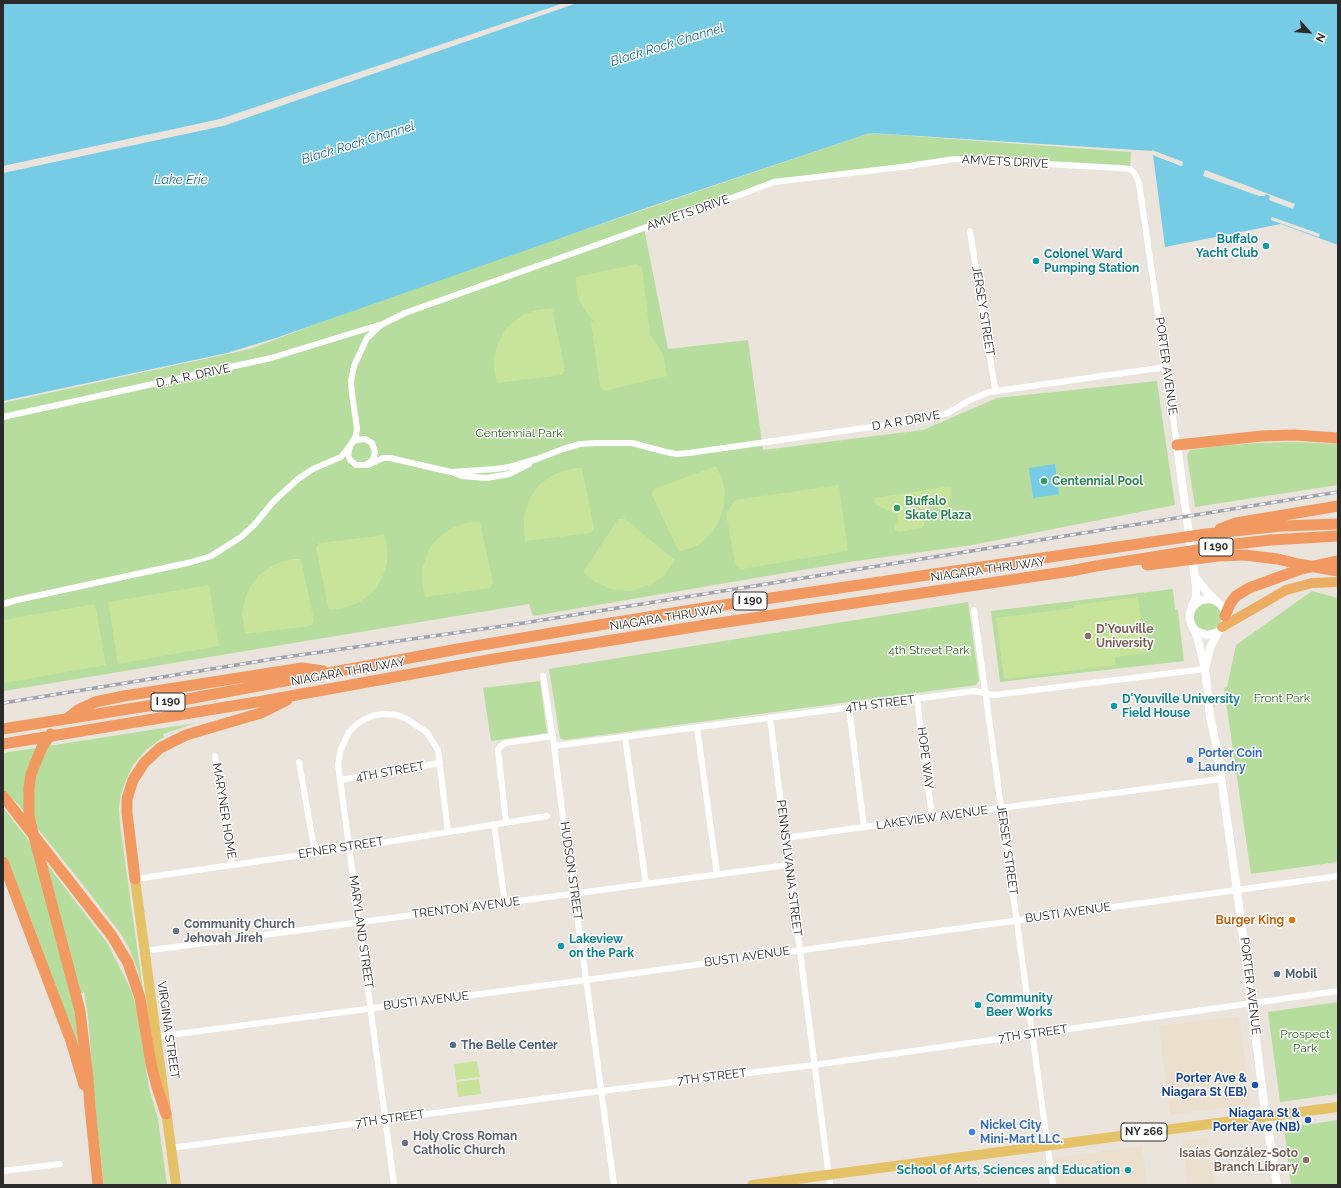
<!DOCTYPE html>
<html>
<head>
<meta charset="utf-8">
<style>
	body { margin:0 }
	#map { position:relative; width:1341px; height:1188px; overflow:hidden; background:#ebe4dd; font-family:Raleway,sans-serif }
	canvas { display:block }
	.frame { position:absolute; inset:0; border:4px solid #2a2a2a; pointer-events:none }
	.north { position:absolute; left:1289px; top:12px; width:40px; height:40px; -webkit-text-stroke:3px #fff; paint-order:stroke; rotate:117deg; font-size:11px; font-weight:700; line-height:16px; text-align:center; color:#2a2a2a }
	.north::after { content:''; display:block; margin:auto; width:14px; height:18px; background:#2a2a2a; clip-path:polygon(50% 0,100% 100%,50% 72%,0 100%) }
</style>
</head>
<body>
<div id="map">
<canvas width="1341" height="1188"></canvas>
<div class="frame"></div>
<div class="north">N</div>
</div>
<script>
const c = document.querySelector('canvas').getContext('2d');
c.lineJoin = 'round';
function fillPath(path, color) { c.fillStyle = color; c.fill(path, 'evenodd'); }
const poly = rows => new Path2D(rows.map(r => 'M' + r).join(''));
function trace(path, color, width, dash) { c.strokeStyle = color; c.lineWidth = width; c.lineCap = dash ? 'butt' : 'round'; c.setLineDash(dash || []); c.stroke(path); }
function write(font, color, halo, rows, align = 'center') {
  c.font = font + ' Raleway,sans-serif'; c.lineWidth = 3; c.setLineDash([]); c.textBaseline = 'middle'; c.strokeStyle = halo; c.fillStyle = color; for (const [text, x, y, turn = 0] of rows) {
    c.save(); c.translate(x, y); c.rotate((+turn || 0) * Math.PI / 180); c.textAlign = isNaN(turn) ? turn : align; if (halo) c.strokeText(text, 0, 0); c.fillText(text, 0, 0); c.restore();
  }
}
const education = poly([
	[1239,1016,1251,1104,1170,1115,1159,1026],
	[1208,1138,1214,1185,1188,1185,1183,1141],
	[1142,1146,1148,1185,1057,1185,1054,1158]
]);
const green = poly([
	[870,133,1131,152,1130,169,954,159,774,182,644,228,668,349,748,340,763,450,923,430,997,398,1157,381,1175,505,972,545,849,562,533,616,529,604,4,691,3,403,250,349,398,293],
	[1295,442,1338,444,1338,485,1195,507,1187,455,1190,450,1218,446,1258,443],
	[1173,589,1175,609,1178,611,1184,661,1000,682,991,611],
	[1312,591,1338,598,1338,862,1251,874,1224,688,1227,687,1236,645],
	[968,602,979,681,976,685,565,740,560,738,549,669],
	'1194 617a14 14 0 1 1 28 0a14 14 0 1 1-28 0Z',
	[540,681,547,733,491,741,483,688],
	[196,723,163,734,164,737,147,749,133,765,125,783,121,794,119,807,120,825,144,997,137,968,129,948,121,934,84,886,18,804,3,789,3,753],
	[3,807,108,944,131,990,137,1010,149,1088,158,1119,167,1185,104,1185,94,1098,88,1016,84,992,72,997,78,1032,80,1053,24,904,3,853],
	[1338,1002,1338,1094,1280,1102,1268,1012],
	[1338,1120,1338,1185,1291,1185,1284,1128]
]);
const pitch = poly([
	[637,264,642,268,650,333,649,334,655,341,663,354,666,369,667,376,605,391,600,387,591,322,594,321,587,313,579,300,576,285,576,277],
	[552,308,565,370,562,375,497,383,494,370,494,356,498,343,505,330,510,325,523,315,537,310],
	[716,466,722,478,725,492,724,506,720,519,712,532,701,543,694,547,679,552,652,495,654,489],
	[574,468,582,468,594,528,591,533,525,541,524,529,524,515,531,496,540,484,553,475,560,472],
	[839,485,848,551,742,569,735,564,726,513,735,500],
	[951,486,952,494,949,503,949,510,944,512,934,504,929,506,928,511,922,512,916,503,912,505,910,511,925,518,924,526,921,528,899,532,896,531,894,527,899,516,875,504,874,498],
	[618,519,625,519,675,560,663,577,651,584,631,591,616,590,609,588,595,582,583,572],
	[472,522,480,522,493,583,490,588,425,597,422,583,422,569,429,549,438,538,450,529,465,523],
	[385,535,387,549,387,563,383,576,376,588,371,594,358,603,344,608,329,610,316,548,319,543],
	[293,559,301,559,314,621,311,626,245,634,242,613,245,599,250,587,259,575,272,566,278,563],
	[209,585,219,646,118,664,108,602],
	[1138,597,1145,653,1115,657,1116,665,1004,679,996,618,1074,608,1074,605],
	[95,604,106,665,4,683,3,674,3,620],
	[477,1061,480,1077,456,1080,454,1064],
	[479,1079,481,1094,458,1097,456,1082]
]);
const water = poly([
	[3,3,1338,3,1338,245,1281,224,1165,247,1153,155,1181,166,1183,162,1153,151,870,133,649,207,279,337,227,353,3,401],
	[1055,464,1059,494,1033,498,1029,468]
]);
const pier = poly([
	[564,3,577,3,223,126,3,173,3,166,220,119],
	[1152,150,1183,162,1182,166,1153,155,1153,153,1181,163,1152,153],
	[1205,170,1295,204,1293,209,1269,200,1270,196,1266,194,1265,196,1259,196,1203,176],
	[1272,217,1320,234,1319,237,1271,220]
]);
const minor = poly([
	[970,231,994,383,996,391],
	[3,417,271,358,379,325],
	[351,444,356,436,357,428,352,394,351,381,354,366,367,338,381,325,405,313,644,228,678,218,774,182,902,167,954,159,1120,168,1130,169,1135,174,1139,183,1177,445],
	[368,465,383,458,390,458,451,472,496,469,509,467,537,459,563,449,580,444,597,443,632,443,666,452,676,454,689,453,921,420,948,413,970,400,989,392,1166,367],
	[454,473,462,476,487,478,509,474,529,464],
	[3,604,17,600,192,562,211,556,241,537,254,525,274,501,298,479,313,469,341,457,352,443,356,440,365,439,372,443,375,452,373,460,366,465,356,465,350,460,348,455,350,446],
	[974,610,1053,1185],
	[543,676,554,746,563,818,585,971,614,1185],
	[917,699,932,817],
	[849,708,864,827],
	[770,718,830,1185],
	[697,727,717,874],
	[625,737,646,884],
	[554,746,975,691,994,695,1205,669],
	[215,756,232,865],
	[299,762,315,853],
	[340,780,440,763],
	[506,822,498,750,501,746,505,743,553,736],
	[494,824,505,903],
	[785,838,1001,808,1221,779],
	[135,879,350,848,547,816],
	[144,951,788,865],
	[155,1037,586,980,1338,876],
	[171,1148,601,1091,814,1065,1338,991],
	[3,1171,60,1164],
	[394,1185,338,764,341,749,345,740,349,732,357,724,365,719,375,715,385,714,397,715,407,719,426,732,433,742,438,750,448,832]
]);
const tertiary = poly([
	[1177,445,1196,586,1196,597,1192,606],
	[1195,577,1207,592,1215,600],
	[1192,626,1196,631,1207,635,1218,632,1225,622,1225,616,1224,610,1221,605,1216,601,1211,599,1200,600,1192,608,1190,614,1190,620,1192,626,1197,636,1199,643,1205,669,1210,716,1217,749,1237,890,1264,1103,1277,1185],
	[1205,669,1210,648,1218,632]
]);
const primary = poly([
	[135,879,176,1185],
	[752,1185,1338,1107]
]);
const trunk = poly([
	[1222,627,1286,590,1312,583,1338,582]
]);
const motorway = poly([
	[1177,445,1262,436,1294,435,1338,438],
	[1220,529,1236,523,1338,506],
	[1147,565,1218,556,1244,555,1278,559,1298,564,1338,571],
	[1225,616,1230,604,1236,596,1249,588,1301,569,1338,561],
	[69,717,78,710,95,702,124,696,302,668,323,671],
	[3,729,166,703,458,649,605,624,710,607,1206,534,1281,526,1338,524],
	[51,734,42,747,31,774,29,788,29,815,31,825,80,1011,88,1079,90,1107,98,1185],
	[3,744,263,701,494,659,706,625,1071,571,1096,566,1235,544,1271,540,1338,536],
	[3,796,112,936,128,963,140,998,151,1064,157,1087,166,1114],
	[3,862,71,1041,84,1085],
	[135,879,127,813,127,799,133,780,144,763,160,748,186,735,261,713,287,700]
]);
const rail = poly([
	[3,703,279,658,524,623,1338,492]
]);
const markers = [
	[1266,246,4,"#0f9aa8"],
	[1036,261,4,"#0f9aa8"],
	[1044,481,4,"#2e9e5b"],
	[897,508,4,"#2e9e5b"],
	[1088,636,4,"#8d6e63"],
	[1114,706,4,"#0f9aa8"],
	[1190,760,4,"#3f7fe0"],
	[1292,920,4,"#e8710a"],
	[176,931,4,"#6b7280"],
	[561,946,4,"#0f9aa8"],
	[1277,974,4,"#5c6f8a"],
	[978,1005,4,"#0f9aa8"],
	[453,1045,4,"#5c6f8a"],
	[1255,1085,4,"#1a4fb4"],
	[1308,1120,4,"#1a4fb4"],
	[972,1132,4,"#3f7fe0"],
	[405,1143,4,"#6b7280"],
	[1306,1160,4,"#8d6e63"],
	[1128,1170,4,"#0f9aa8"]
];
const shields = [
	[1216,547,34],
	[750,601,34],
	[168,702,34],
	[1144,1132,46]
];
const shieldNames = [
	["I 190",1216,547],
	["I 190",750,601],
	["I 190",168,702],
	["NY 266",1144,1132]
];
const streetNames = [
	["AMVETS DRIVE",1005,162,3],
	["AMVETS DRIVE",688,213,-19],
	["JERSEY STREET",983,311,81],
	["PORTER AVENUE",1166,366,82],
	["D. A. R. DRIVE",193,376,-12],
	["D A R DRIVE",906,421,-10],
	["NIAGARA THRUWAY",988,570,-8],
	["NIAGARA THRUWAY",667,618,-9],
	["NIAGARA THRUWAY",348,672,-10],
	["4TH STREET",880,704,-7],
	["HOPE WAY",925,758,83],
	["4TH STREET",390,772,-10],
	["MARYNER HOME",224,811,81],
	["LAKEVIEW AVENUE",932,818,-8],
	["EFNER STREET",341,848,-9],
	["JERSEY STREET",1007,850,82],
	["PENNSYLVANIA STREET",789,868,83],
	["HUDSON STREET",571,871,82],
	["TRENTON AVENUE",466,908,-7],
	["BUSTI AVENUE",1068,913,-8],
	["MARYLAND STREET",361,932,82],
	["BUSTI AVENUE",747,957,-8],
	["PORTER AVENUE",1250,986,83],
	["BUSTI AVENUE",426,1001,-7],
	["VIRGINIA STREET",168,1030,82],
	["7TH STREET",1033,1034,-8],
	["7TH STREET",712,1077,-7],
	["7TH STREET",390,1119,-8]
];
const cultureNames = [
	["Buffalo",1258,239,"right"],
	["Yacht Club",1258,253,"right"],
	["Colonel Ward",1044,254],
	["Pumping Station",1044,268],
	["D'Youville University",1122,699],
	["Field House",1122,713],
	["Lakeview",569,939],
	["on the Park",569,953],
	["Community",986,998],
	["Beer Works",986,1012],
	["School of Arts, Sciences and Education",1120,1170,"right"]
];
const parkNames = [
	["Centennial Park",519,433],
	["4th Street Park",929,650],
	["Front Park",1282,698],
	["Prospect",1305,1034],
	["Park",1305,1048]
];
const leisureNames = [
	["Centennial Pool",1052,481],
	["Buffalo",905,501],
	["Skate Plaza",905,515]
];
const educationNames = [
	["D'Youville",1096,629],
	["University",1096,643],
	["Isaías González-Soto",1298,1153,"right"],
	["Branch Library",1298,1167,"right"]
];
const shopNames = [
	["Porter Coin",1198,753],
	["Laundry",1198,767],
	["Nickel City",980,1125],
	["Mini-Mart LLC.",980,1139]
];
const foodNames = [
	["Burger King",1284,920]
];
const worshipNames = [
	["Community Church",184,924],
	["Jehovah Jireh",184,938],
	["Holy Cross Roman",413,1136],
	["Catholic Church",413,1150]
];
const serviceNames = [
	["Mobil",1285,974],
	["The Belle Center",461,1045]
];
const transitNames = [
	["Porter Ave &",1247,1078],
	["Niagara St (EB)",1247,1092],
	["Niagara St &",1300,1113],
	["Porter Ave (NB)",1300,1127]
];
const waterNames = [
	["Black Rock Channel",667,45,-17],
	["Black Rock Channel",358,143,-17],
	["Lake Erie",181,180]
];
fillPath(education, '#ebe0cd');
fillPath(green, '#b6dd9d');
fillPath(pitch, '#c7e49a');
fillPath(water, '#77cce5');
fillPath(pier, '#ebe4dd');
trace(minor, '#fff', 6);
trace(tertiary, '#fff', 8);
trace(primary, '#e5c267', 10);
trace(trunk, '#ebae64', 10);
trace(motorway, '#f19961', 11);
trace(rail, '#a0a3b2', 3.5);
trace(rail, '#fff', 2, [6]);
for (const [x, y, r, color] of markers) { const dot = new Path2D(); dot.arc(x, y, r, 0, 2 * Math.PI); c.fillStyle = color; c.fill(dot); trace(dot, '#fff', 1.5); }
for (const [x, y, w] of shields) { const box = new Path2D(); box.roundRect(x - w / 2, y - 9, w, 18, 3); c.fillStyle = '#fff'; c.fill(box); trace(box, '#2a2a2a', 1); }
write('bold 11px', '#2a2a2a', null, shieldNames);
write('12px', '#2a2a2a', '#fff', streetNames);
write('bold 12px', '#0d838f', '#fff', cultureNames, 'left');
write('12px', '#30611f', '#fff', parkNames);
write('bold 12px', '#27864d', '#fff', leisureNames, 'left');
write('bold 12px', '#785e54', '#fff', educationNames, 'left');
write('bold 12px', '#366cbe', '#fff', shopNames, 'left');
write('bold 12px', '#c56008', '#fff', foodNames, 'right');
write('bold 12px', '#5b616d', '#fff', worshipNames, 'left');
write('bold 12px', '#4e5e75', '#fff', serviceNames, 'left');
write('bold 12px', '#164399', '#fff', transitNames, 'right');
write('italic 13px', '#186b90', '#fff', waterNames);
</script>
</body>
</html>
